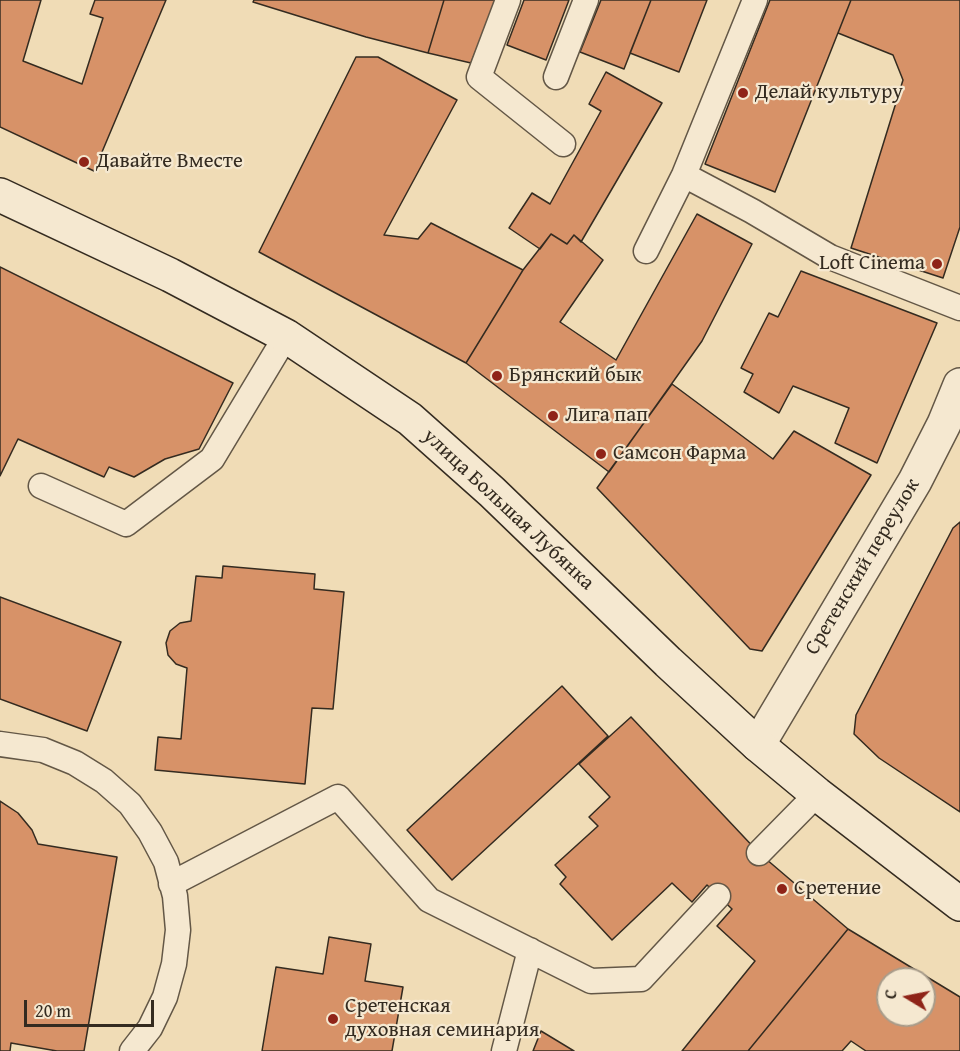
<!DOCTYPE html>
<html>
<head>
<meta charset="utf-8">
<style>
	body { margin:0 }
	#map { position:relative; width:960px; height:1051px; overflow:hidden; background:#f0dcb6; font-family:"Gentium Book Plus",serif }
	canvas { display:block }
	.north { position:absolute; left:876px; top:967px; width:60px; height:60px; box-sizing:border-box; background:#f5e8d0; border:2px solid #a89c8a; border-radius:50%; rotate:280deg; font-size:16px; font-weight:700; line-height:24px; text-align:center; color:#342b20 }
	.north::after { content:''; display:block; margin:auto; width:21px; height:27px; background:#8f2418; clip-path:polygon(50% 0,100% 100%,50% 72%,0 100%) }
	.scale { position:absolute; left:24px; top:1000px; width:130px; height:27px; box-sizing:border-box; border:3px solid #342b20; border-top:0; padding-left:8px; font-size:18px; line-height:21px; white-space:nowrap; color:#342b20; -webkit-text-stroke:4px #f5e8d0; paint-order:stroke }
</style>
</head>
<body>
<div id="map">
<canvas width="960" height="1051"></canvas>
<div class="north">С</div>
<div class="scale">20 m</div>
</div>
<script>
const c = document.querySelector('canvas').getContext('2d');
c.lineJoin = 'round';
function fillPath(path, color) { c.fillStyle = color; c.fill(path, 'evenodd'); }
const poly = rows => new Path2D(rows.map(r => 'M' + r).join(''));
function trace(path, color, width, dash) { c.strokeStyle = color; c.lineWidth = width; c.lineCap = dash ? 'butt' : 'round'; c.setLineDash(dash || []); c.stroke(path); }
function write(font, color, halo, rows, align = 'center') {
  c.font = font + ' "Gentium Book Plus",serif'; c.lineWidth = 4.5; c.setLineDash([]); c.textBaseline = 'middle'; c.strokeStyle = halo; c.fillStyle = color; for (const [text, x, y, turn = 0] of rows) {
    c.save(); c.translate(x, y); c.rotate((+turn || 0) * Math.PI / 180); c.textAlign = isNaN(turn) ? turn : align; if (halo) c.strokeText(text, 0, 0); c.fillText(text, 0, 0); c.restore();
  }
}
const building = poly([
	[0,0,41,0,23,61,82,84,103,18,90,14,95,0,166,0,94,171,0,127,0,0],
	[254,0,444,0,428,53,366,37,253,2,254,0],
	[444,0,496,0,471,63,428,53,444,0],
	[524,0,569,0,546,60,507,45,524,0],
	[601,0,651,0,624,69,580,52,601,0],
	[651,0,707,0,679,72,630,53,651,0],
	[770,0,851,0,775,192,705,164,770,0],
	[851,0,960,0,960,227,943,278,851,248,903,80,893,55,838,33,851,0],
	[356,57,378,57,457,100,384,235,418,239,431,223,523,270,466,363,259,252,356,57],
	[606,72,662,103,581,242,574,235,567,244,551,234,540,249,509,228,532,193,550,204,601,111,589,104,606,72],
	[697,214,752,244,702,341,609,472,466,363,523,270,551,234,567,244,574,235,603,260,560,322,616,360,697,214],
	[0,267,233,383,199,449,165,459,134,477,109,467,104,477,18,439,0,476,0,267],
	[801,271,937,323,877,463,835,443,849,408,793,386,779,413,744,392,753,374,741,368,769,313,778,317,801,271],
	[672,384,773,459,794,431,871,475,762,651,750,649,597,488,672,384],
	[960,522,960,812,879,758,854,734,856,715,953,528,960,522],
	[223,566,315,574,314,589,344,592,333,709,312,708,305,784,155,770,158,737,181,739,187,668,176,664,168,655,166,643,170,631,180,623,191,621,196,576,222,578,223,566],
	[0,597,121,642,87,731,0,699,0,597],
	[562,686,608,736,452,880,407,830,562,686],
	[631,717,759,853,848,929,748,1051,682,1051,755,961,717,926,732,909,707,885,692,902,672,883,612,940,560,884,566,877,555,865,598,826,589,817,610,797,579,764,631,717],
	[0,801,18,813,32,830,38,844,117,857,84,1051,57,1051,11,1043,10,1051,0,1051,0,801],
	[848,929,960,997,960,1051,866,1051,851,1041,842,1051,748,1051,848,929],
	[888,979,924,979,924,1015,888,1015,888,979],
	[329,937,371,944,365,981,403,987,392,1051,262,1051,276,967,323,974,329,937],
	[541,1031,574,1051,533,1051,541,1031]
]);
const service = poly([
	[508,0,479,77,563,144],
	[556,77,586,0],
	[684,175,752,211,830,257,960,308],
	[646,251,684,175,755,0],
	[41,486,126,524,212,459,286,336],
	[0,744,43,750,75,763,104,781,130,804,150,832,166,862,175,896,178,930,174,964,165,997,150,1028,132,1051],
	[759,853,817,794],
	[171,884,338,797,429,900,591,981,641,979,718,896],
	[504,1051,530,950]
]);
const minor = poly([
	[758,745,915,481,944,424,960,385]
]);
const secondary = poly([
	[0,195,170,275,286,336,410,419,492,492,668,662,758,745,817,794,960,904]
]);
const markers = [
	[743,93,6,"#8f2418"],
	[84,162,6,"#8f2418"],
	[937,264,6,"#8f2418"],
	[497,376,6,"#8f2418"],
	[553,416,6,"#8f2418"],
	[601,454,6,"#8f2418"],
	[782,889,6,"#8f2418"],
	[333,1019,6,"#8f2418"]
];
const poiNames = [
	["Делай культуру",755,93],
	["Давайте Вместе",96,162],
	["Loft Cinema",925,264,"right"],
	["Брянский бык",509,376],
	["Лига пап",565,416],
	["Самсон Фарма",613,454],
	["Сретение",794,889],
	["Сретенская",345,1007],
	["духовная семинария",345,1031]
];
const streetNames = [
	["улица Большая Лубянка",508,510,43],
	["Сретенский переулок",863,567,-59]
];
fillPath(building, '#d79268');
trace(building, '#342b20', 1.5);
trace(service, '#635746', 27);
trace(minor, '#635746', 36);
trace(secondary, '#342b20', 36);
trace(service, '#f5e8d0', 24);
trace(minor, '#f5e8d0', 33);
trace(secondary, '#f5e8d0', 33);
for (const [x, y, r, color] of markers) { const dot = new Path2D(); dot.arc(x, y, r, 0, 2 * Math.PI); c.fillStyle = color; c.fill(dot); trace(dot, '#f5e8d0', 2); }
write('21px', '#342b20', '#f5e8d0', poiNames, 'left');
write('21px', '#342b20', '#f5e8d0', streetNames);
</script>
</body>
</html>
